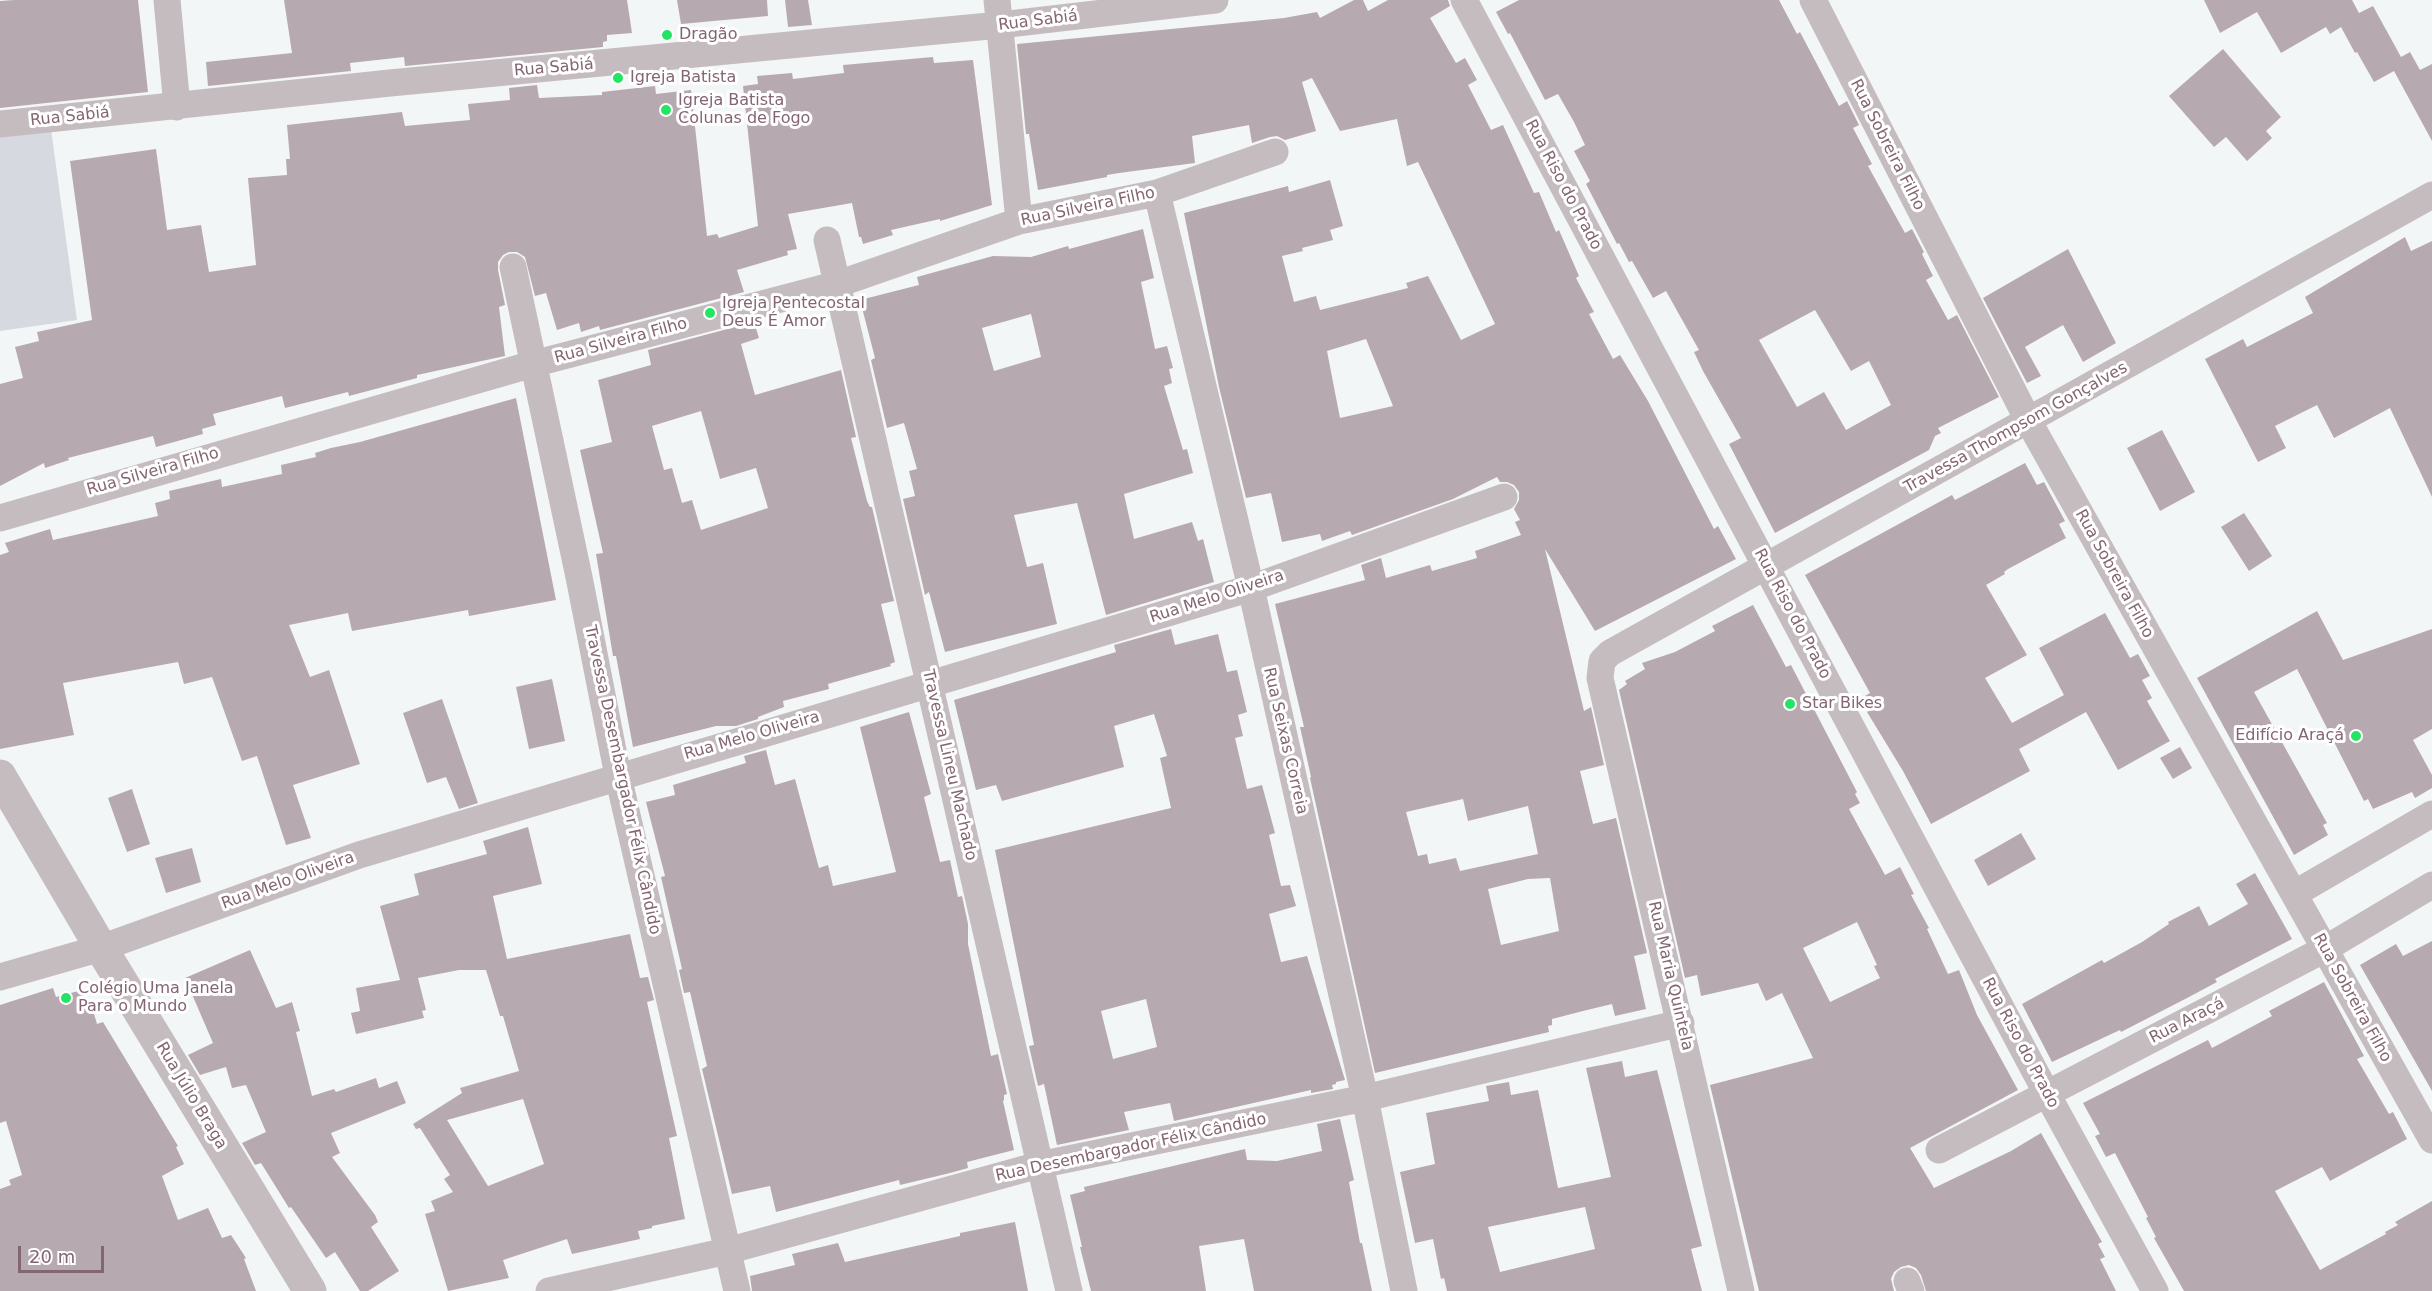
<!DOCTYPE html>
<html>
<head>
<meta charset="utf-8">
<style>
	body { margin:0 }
	#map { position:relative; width:2432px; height:1291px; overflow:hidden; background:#f3f6f6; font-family:"DejaVu Sans",sans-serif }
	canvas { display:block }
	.scale { position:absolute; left:18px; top:1246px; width:86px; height:27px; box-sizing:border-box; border:3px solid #846573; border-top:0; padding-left:8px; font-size:18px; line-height:21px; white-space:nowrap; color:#846573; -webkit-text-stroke:4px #fff; paint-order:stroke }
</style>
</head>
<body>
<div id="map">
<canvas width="2432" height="1291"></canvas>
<div class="scale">20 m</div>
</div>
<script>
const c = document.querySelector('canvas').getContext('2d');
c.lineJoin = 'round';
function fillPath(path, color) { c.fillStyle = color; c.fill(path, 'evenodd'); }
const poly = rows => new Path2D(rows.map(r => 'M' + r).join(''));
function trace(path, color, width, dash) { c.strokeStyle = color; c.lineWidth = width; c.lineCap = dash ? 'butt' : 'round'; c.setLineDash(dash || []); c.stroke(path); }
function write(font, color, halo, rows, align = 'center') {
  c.font = font + ' "DejaVu Sans",sans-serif'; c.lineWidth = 6; c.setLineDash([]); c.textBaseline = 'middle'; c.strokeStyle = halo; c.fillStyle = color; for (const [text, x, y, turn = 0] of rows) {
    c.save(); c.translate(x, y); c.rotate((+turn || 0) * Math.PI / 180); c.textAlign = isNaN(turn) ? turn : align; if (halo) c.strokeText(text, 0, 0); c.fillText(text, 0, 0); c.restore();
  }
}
const green = poly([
	[51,129,77,320,0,331,0,134]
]);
const building = poly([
	[14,0,138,0,148,92,0,108,0,1],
	[284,0,627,0,632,33,607,35,607,41,603,42,603,47,405,66,404,57,350,63,351,71,208,86,206,62,292,53],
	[677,0,767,0,768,16,681,24],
	[785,0,808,0,812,25,788,27],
	[1354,0,1363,0,1368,11,1388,0,1448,0,1450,6,1430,18,1456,63,1465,58,1477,80,1468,85,1491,130,1503,125,1534,193,1539,192,1556,232,1559,230,1579,276,1576,278,1594,312,1589,314,1613,359,1620,355,1648,401,1714,529,1718,526,1736,559,1595,631,1545,549,1584,711,1591,707,1604,765,1580,771,1593,824,1616,818,1647,953,1634,956,1646,1009,1615,1016,1612,1004,1583,1011,1552,1019,1552,1025,1548,1026,1549,1032,1375,1073,1310,778,1311,777,1300,727,1304,727,1275,604,1365,580,1361,565,1381,558,1386,578,1430,565,1432,571,1477,558,1475,551,1521,535,1515,522,1520,520,1514,509,1519,500,1519,492,1514,485,1507,482,1500,482,1497,477,1453,499,1352,535,1350,531,1322,541,1320,534,1282,542,1271,493,1246,498,1219,387,1184,213,1288,186,1289,192,1330,180,1343,226,1330,230,1333,240,1302,248,1303,251,1282,256,1294,302,1316,296,1320,310,1408,288,1406,283,1428,276,1461,340,1495,324,1418,162,1407,166,1397,119,1340,131,1312,78,1302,82,1316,131,1285,140,1277,136,1270,137,1252,143,1249,125,1192,136,1195,163,1119,173,1107,175,1107,177,1038,190,1029,134,1026,134,1017,44,1284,18,1317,12,1320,18],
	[1366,339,1393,406,1340,418,1327,351],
	[1463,799,1468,821,1528,806,1538,854,1460,871,1456,858,1429,864,1427,854,1418,856,1406,812],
	[1550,878,1559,931,1501,945,1488,889,1528,879],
	[1519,0,1779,0,1797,34,1800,32,1839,106,1847,101,1859,125,1853,128,1872,164,1868,166,1905,233,1912,229,1924,252,1922,254,1933,276,1926,280,1948,320,1957,315,1999,397,1938,428,1941,433,1935,436,1929,450,1775,533,1729,444,1741,438,1703,371,1694,352,1699,350,1666,291,1653,298,1632,261,1629,262,1619,243,1617,244,1586,184,1590,181,1574,151,1585,145,1574,122,1558,94,1545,100,1510,33,1508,34,1496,12],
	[1815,310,1851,371,1869,361,1891,405,1846,430,1824,392,1797,407,1759,340],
	[2204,0,2352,0,2359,13,2373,6,2401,57,2410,52,2420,70,2432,64,2432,141,2394,71,2374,82,2357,52,2355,53,2341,27,2330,34,2326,27,2281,53,2257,12,2220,33],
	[2223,49,2281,117,2266,131,2272,138,2247,161,2226,137,2214,147,2169,96],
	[933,57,934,63,973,60,992,205,940,221,940,219,891,230,893,235,863,244,861,237,859,237,852,203,788,214,797,249,787,251,788,255,737,270,744,292,600,330,599,326,581,332,579,323,557,330,546,293,535,296,525,257,517,252,509,252,503,255,498,262,498,270,505,305,499,307,505,356,417,375,417,378,349,396,348,392,285,408,282,396,213,414,216,425,202,429,203,434,156,447,153,436,68,458,69,460,45,468,44,463,0,486,0,384,23,378,15,347,39,341,37,332,92,320,70,161,156,149,167,230,201,225,209,272,256,265,248,178,287,175,286,159,290,159,287,125,402,112,405,126,470,120,468,104,510,100,509,88,537,85,539,98,602,95,602,92,655,86,656,94,691,90,707,236,717,234,719,238,758,226,743,86,758,84,757,76,792,73,793,79,844,73,843,65],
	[1143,229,1154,278,1141,282,1155,349,1167,346,1173,368,1169,369,1172,383,1164,386,1183,450,1187,449,1193,473,1124,494,1134,539,1192,522,1198,541,1203,539,1214,582,1106,615,1077,503,1014,515,1027,567,1043,563,1057,624,945,652,929,592,925,595,903,499,915,496,909,471,917,469,904,423,887,428,871,360,875,358,860,300,919,285,917,277,993,256,1031,257,1068,246,1069,249],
	[1031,314,1041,357,994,371,982,328],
	[2405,237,2411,251,2432,241,2432,497,2390,408,2334,438,2317,405,2275,426,2286,448,2258,462,2205,359,2243,339,2247,347,2313,313,2305,297],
	[2068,249,2116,343,2083,362,2063,325,2025,347,2041,376,2027,383,1983,298],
	[754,322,759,338,741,344,755,395,841,370,856,437,851,438,867,501,870,507,872,507,894,601,881,604,895,662,890,664,891,666,828,684,829,689,783,701,784,707,758,717,758,719,736,726,716,726,633,747,616,656,613,656,596,554,603,553,580,450,612,442,598,380,651,365,648,350],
	[701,411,720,479,756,468,768,508,701,530,692,500,682,503,672,468,664,470,652,426],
	[516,398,556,600,469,616,468,610,352,631,348,613,289,625,310,677,329,670,360,764,293,785,311,838,286,845,257,756,242,761,212,677,184,684,178,662,63,683,74,735,0,749,0,555,9,552,5,543,50,529,53,540,158,516,155,503,170,499,169,491,221,479,222,487,282,474,281,465,316,457,315,453,331,448,360,442],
	[2162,430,2195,492,2160,511,2127,448],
	[2025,463,2037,485,2044,482,2065,521,2059,524,2066,538,2008,569,2004,572,2005,574,1986,585,2027,655,1985,678,2012,723,2064,695,2039,648,2105,613,2130,658,2138,654,2150,676,2142,680,2152,698,2147,701,2170,741,2118,770,2086,712,2019,749,2030,771,1931,824,1903,771,1867,712,1872,709,1865,696,1870,693,1805,575,1952,495,1955,500],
	[2244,513,2272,556,2249,571,2221,527],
	[1753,605,1786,667,1791,665,1857,792,1855,794,1860,803,1849,809,1885,875,1900,867,1914,894,1911,895,1929,928,1927,929,1948,974,1959,970,1977,1015,2018,1090,1910,1148,1934,1188,2011,1151,2041,1133,2102,1242,2098,1244,2105,1257,2100,1259,2116,1291,1926,1291,1921,1275,1916,1268,1909,1265,1901,1267,1894,1272,1891,1279,1894,1291,1759,1291,1710,1085,1813,1058,1782,993,1766,1001,1758,983,1701,996,1697,975,1685,978,1619,690,1627,684,1625,681,1645,669,1642,663,1675,652,1715,631,1712,626],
	[1857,922,1877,965,1874,966,1880,978,1830,1002,1803,948],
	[2317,611,2343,660,2432,629,2432,729,2413,740,2432,775,2432,788,2415,798,2412,792,2373,809,2368,799,2364,801,2297,669,2254,692,2327,823,2323,825,2328,835,2294,855,2197,678],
	[1171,629,1175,645,1218,634,1227,672,1237,670,1247,712,1238,715,1243,736,1235,738,1247,789,1262,785,1275,833,1269,835,1281,886,1290,885,1296,906,1269,914,1281,962,1307,956,1345,1080,1336,1082,1336,1084,1332,1085,1333,1089,1311,1093,1311,1090,1174,1121,1170,1103,1124,1112,1129,1130,1057,1145,1044,1084,1038,1086,1029,1046,1034,1045,995,850,1171,808,1160,758,1167,756,1154,714,1114,726,1124,767,1002,801,996,785,976,790,954,700,1116,652,1114,645],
	[1146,999,1157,1047,1113,1059,1101,1011],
	[552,679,565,741,529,749,516,687],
	[442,699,478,803,459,809,446,777,427,783,403,713],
	[909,712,931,794,924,797,940,862,950,860,958,897,962,896,968,924,968,944,991,1056,998,1054,1007,1094,1004,1095,1004,1100,1003,1101,1014,1150,967,1162,968,1168,950,1173,900,1185,899,1180,776,1212,770,1186,732,1194,702,1069,707,1066,690,992,684,993,679,970,682,969,661,877,665,876,646,802,675,795,673,785,746,763,744,756,766,750,775,785,795,779,819,868,828,865,833,886,896,872,860,727],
	[2180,747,2192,768,2173,779,2160,758],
	[132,789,150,844,127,852,108,798],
	[528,827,542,884,493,896,507,959,630,934,640,978,648,977,654,1000,647,1002,677,1136,669,1138,685,1219,652,1226,652,1228,638,1231,640,1239,572,1254,567,1239,503,1260,509,1278,448,1291,425,1214,435,1211,431,1201,453,1192,444,1179,450,1175,420,1128,416,1129,413,1124,462,1093,460,1088,519,1071,503,1016,500,1016,486,970,459,970,418,978,426,1010,422,1011,424,1018,356,1034,351,1013,360,1011,356,988,400,980,380,906,419,895,414,874,487,854,483,841],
	[523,1099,544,1164,488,1186,447,1120],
	[2021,833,2036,859,1988,886,1974,860],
	[192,848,201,882,166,893,155,858],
	[2255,873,2292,939,2215,979,2217,982,2189,997,2121,1032,2120,1030,2105,1037,2052,1062,2022,1004,2102,960,2104,963,2142,942,2169,924,2168,922,2199,906,2209,926,2248,904,2236,884],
	[2432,941,2432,1091,2360,965,2396,944,2403,956],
	[250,950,276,1008,292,1002,300,1031,296,1032,312,1096,334,1089,336,1092,376,1078,379,1088,397,1081,406,1103,331,1133,340,1153,332,1157,375,1215,378,1222,371,1227,399,1271,368,1291,360,1291,335,1252,326,1258,291,1207,289,1208,261,1163,255,1165,242,1143,266,1132,246,1085,232,1088,226,1067,200,1075,188,1055,213,1043,185,978],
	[2324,982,2364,1056,2357,1059,2389,1114,2393,1112,2407,1139,2330,1181,2322,1167,2275,1191,2320,1270,2386,1234,2385,1232,2398,1225,2395,1222,2432,1201,2432,1291,2184,1291,2154,1238,2156,1237,2146,1218,2148,1217,2115,1153,2106,1157,2095,1136,2100,1134,2083,1103,2208,1040,2212,1048,2272,1016,2269,1011],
	[53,988,56,997,82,990,87,1008,92,1007,97,1024,103,1022,178,1146,176,1147,184,1164,162,1176,178,1220,208,1208,222,1238,231,1235,246,1258,244,1259,256,1291,0,1291,0,1189,11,1185,9,1180,22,1175,6,1121,0,1123,0,1005],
	[1622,1061,1625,1077,1657,1070,1702,1246,1691,1249,1702,1291,1447,1291,1444,1278,1441,1279,1433,1239,1415,1243,1400,1172,1435,1164,1426,1113,1489,1101,1486,1086,1509,1082,1511,1095,1538,1090,1558,1188,1611,1177,1586,1068],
	[1585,1207,1595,1249,1500,1272,1488,1227],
	[1340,1119,1354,1180,1349,1182,1360,1243,1362,1243,1372,1291,1254,1291,1244,1239,1199,1246,1206,1291,1091,1291,1080,1247,1082,1247,1070,1195,1085,1191,1084,1187,1245,1149,1247,1160,1277,1161,1322,1151,1317,1124],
	[1015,1222,1028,1291,752,1291,750,1276,795,1265,792,1254,838,1243,845,1262,960,1236,960,1233]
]);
const minor = poly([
	[167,0,177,107],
	[997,0,1019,221],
	[1464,0,2047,1094,2155,1291],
	[1813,0,2029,422,2432,1140],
	[0,124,390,83,1000,25,1215,0],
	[1157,193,1251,588,1365,1098,1404,1291],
	[827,240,1069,1291],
	[513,267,579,577,618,776,737,1291],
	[0,518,533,364,838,284,1019,221,1157,193,1275,152],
	[2294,894,2432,814],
	[0,977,101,948,359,855,1251,588,1504,497],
	[1939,1150,2325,949,2432,885],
	[1907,1281,1911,1291],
	[549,1291,727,1251,1039,1165,1365,1098,1681,1023],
	[1741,1291,1600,678,1602,661,1610,653,2432,195]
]);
const tertiary = poly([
	[0,776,101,948,310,1291]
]);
const markers = [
	[667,35,6,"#23e563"],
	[618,78,6,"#23e563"],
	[666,110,6,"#23e563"],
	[710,313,6,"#23e563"],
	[1790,704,6,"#23e563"],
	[2356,736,6,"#23e563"],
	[66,998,6,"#23e563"]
];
const streetNames = [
	["Rua Sabiá",1038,21,-7],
	["Rua Sabiá",554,68,-5],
	["Rua Sabiá",70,117,-6],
	["Rua Sobreira Filho",1887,145,63],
	["Rua Riso do Prado",1563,185,62],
	["Rua Silveira Filho",1088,207,-12],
	["Rua Silveira Filho",621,341,-15],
	["Travessa Thompsom Gonçalves",2016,428,-29],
	["Rua Silveira Filho",153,472,-16],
	["Rua Sobreira Filho",2114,574,61],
	["Rua Melo Oliveira",1217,597,-18],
	["Rua Riso do Prado",1792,614,62],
	["Rua Melo Oliveira",752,736,-16],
	["Rua Seixas Correia",1285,741,77],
	["Travessa Lineu Machado",949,765,77],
	["Travessa Desembargador Félix Cândido",622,780,78],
	["Rua Melo Oliveira",288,881,-20],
	["Rua Maria Quintela",1670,976,77],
	["Rua Sobreira Filho",2352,998,61],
	["Rua Araçá",2187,1021,-27],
	["Rua Riso do Prado",2020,1043,62],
	["Rua Júlio Braga",191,1096,59],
	["Rua Desembargador Félix Cândido",1131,1148,-12]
];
const poiNames = [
	["Dragão",679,35],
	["Igreja Batista",630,78],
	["Igreja Batista",678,101],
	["Colunas de Fogo",678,119],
	["Igreja Pentecostal",722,304],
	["Deus É Amor",722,322],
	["Star Bikes",1802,704],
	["Edifício Araçá",2344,736,"right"],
	["Colégio Uma Janela",78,989],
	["Para o Mundo",78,1007]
];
fillPath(green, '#d7d9e0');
fillPath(building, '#b7a9b0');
trace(minor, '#c5bcc0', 27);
trace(tertiary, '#c5bcc0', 33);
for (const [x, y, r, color] of markers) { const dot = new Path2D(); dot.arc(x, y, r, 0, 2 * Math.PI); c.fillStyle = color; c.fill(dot); trace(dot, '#fff', 2); }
write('16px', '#846573', '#fff', streetNames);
write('16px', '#846573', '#fff', poiNames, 'left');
</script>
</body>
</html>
